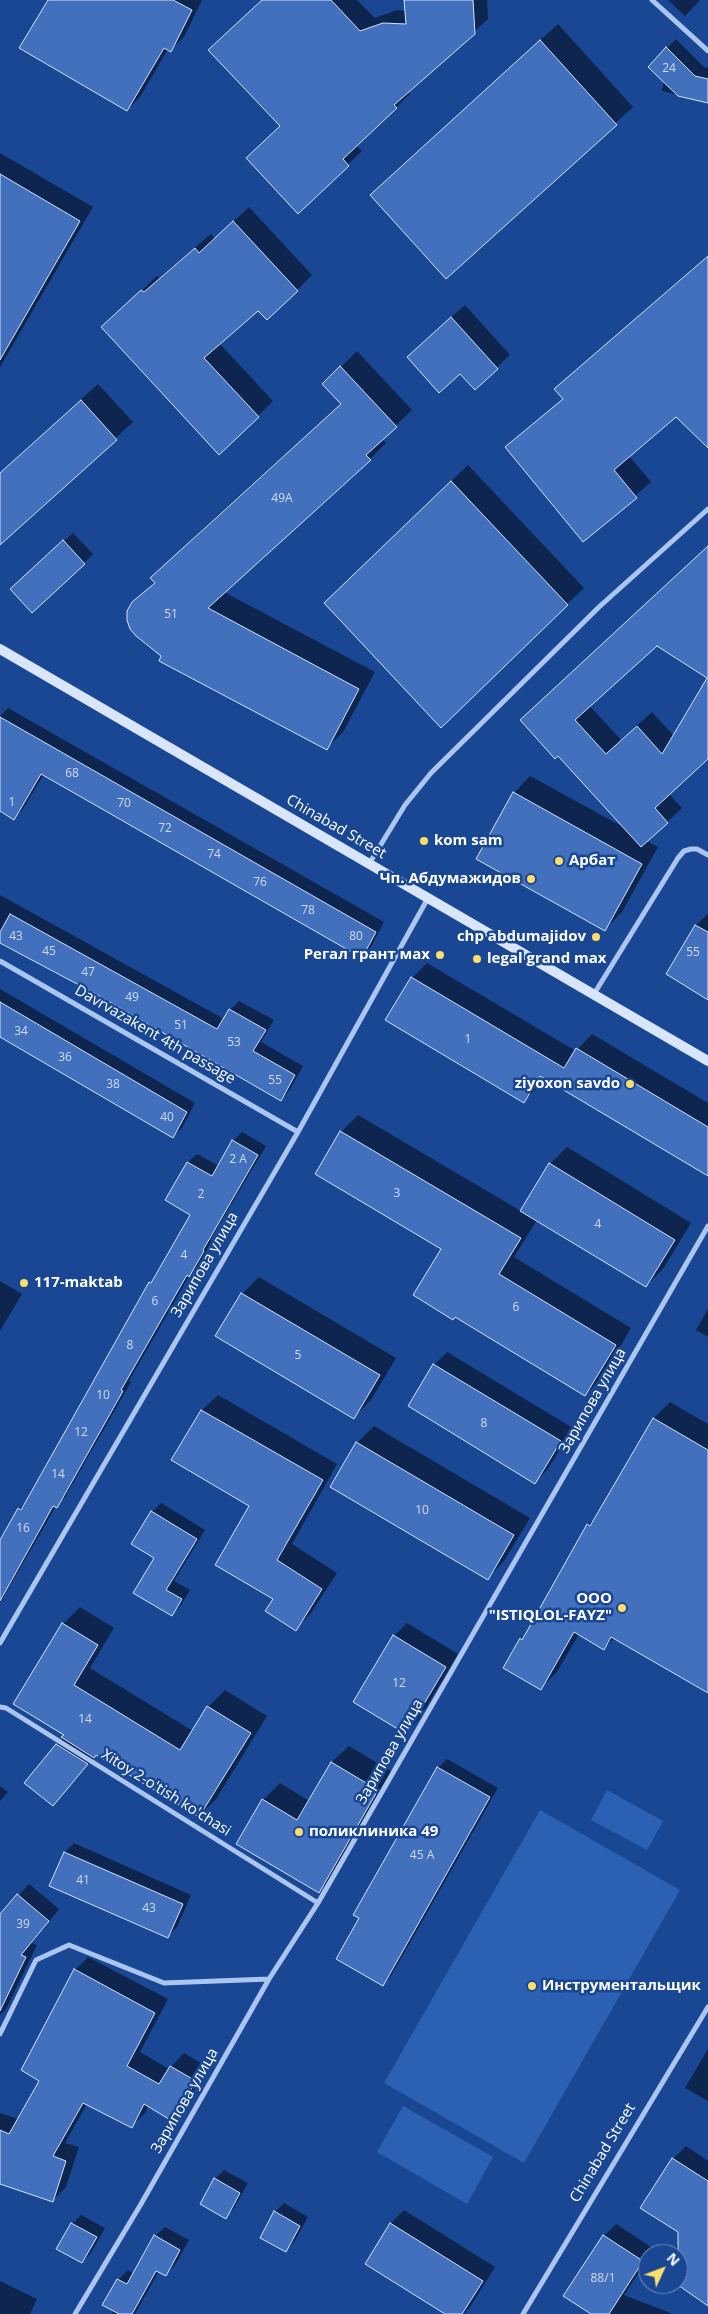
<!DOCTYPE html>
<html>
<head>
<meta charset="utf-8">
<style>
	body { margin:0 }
	#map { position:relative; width:708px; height:2314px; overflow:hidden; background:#194794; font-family:"Open Sans",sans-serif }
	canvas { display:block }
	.north { position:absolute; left:638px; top:2244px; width:50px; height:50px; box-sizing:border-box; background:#194794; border:1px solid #7591bf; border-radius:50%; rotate:47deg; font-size:14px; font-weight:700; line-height:20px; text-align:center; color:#fff }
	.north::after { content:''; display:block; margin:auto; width:18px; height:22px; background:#ffdd69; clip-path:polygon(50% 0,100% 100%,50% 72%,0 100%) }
</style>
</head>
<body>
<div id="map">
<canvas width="708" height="2314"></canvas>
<div class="north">N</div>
</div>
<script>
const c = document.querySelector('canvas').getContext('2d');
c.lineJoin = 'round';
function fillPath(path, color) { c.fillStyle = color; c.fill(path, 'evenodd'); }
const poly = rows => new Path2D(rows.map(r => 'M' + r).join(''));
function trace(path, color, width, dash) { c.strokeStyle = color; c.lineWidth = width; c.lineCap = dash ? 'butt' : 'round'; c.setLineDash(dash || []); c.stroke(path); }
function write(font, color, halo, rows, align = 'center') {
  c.font = font + ' "Open Sans",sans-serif'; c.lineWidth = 5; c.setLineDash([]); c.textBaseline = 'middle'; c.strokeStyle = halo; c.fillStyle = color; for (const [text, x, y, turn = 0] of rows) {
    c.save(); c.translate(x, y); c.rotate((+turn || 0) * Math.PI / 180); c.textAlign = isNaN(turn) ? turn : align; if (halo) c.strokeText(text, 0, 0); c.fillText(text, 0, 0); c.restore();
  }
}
const green = poly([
	[607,1790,663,1821,647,1850,591,1820],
	[540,1810,680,1890,524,2163,384,2083],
	[403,2106,493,2157,467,2204,377,2152]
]);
const shadow = poly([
	[49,0,202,0,184,37,170,50,168,49,140,97,127,110],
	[262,0,357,0,375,18,397,10,406,11,406,0,487,0,488,19,407,92,410,94,356,145,362,151,298,212,281,126],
	[668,0,700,0,685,16],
	[558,24,633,107,446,277,371,195],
	[676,39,704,67,708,68,708,102,662,91,664,81,649,67],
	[0,153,93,207,0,367],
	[249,207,312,275,297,290,258,309,219,343,273,401,258,416,118,313,157,276,159,278,211,234,215,239],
	[708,255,708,446,676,415,629,456,651,482,583,541,506,447,564,398,556,389,571,375],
	[465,305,510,355,475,388,460,372,421,344],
	[357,351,412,410,382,439,386,443,370,459,224,592,375,672,343,732,327,748,162,656,133,603,155,582,168,562,211,521,342,403,340,368],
	[98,384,133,422,3,541,0,538,0,473],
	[468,465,584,588,567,604,396,534],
	[73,533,93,554,84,563,21,581],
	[708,546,708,677,657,645,589,705,621,740,652,712,674,736,708,679,708,759,669,794,682,808,647,841,658,847,622,912,605,929,514,793,530,776,625,828,558,754,522,720],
	[8,708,384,922,371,947,362,956,44,774,23,809,14,818,0,810,0,716],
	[0,895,224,1019,230,1010,239,1001,274,1020,261,1042,303,1066,289,1091,281,1100,95,992,0,941],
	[708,914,708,999,667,974,696,925],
	[427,963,576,1051,592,1034,708,1103,708,1174,545,1077,539,1086,524,1101,412,978],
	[0,989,195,1103,182,1128,173,1136,0,1035],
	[358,1115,521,1211,550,1164,567,1147,691,1223,663,1269,646,1286,537,1220,514,1257,631,1328,602,1378,585,1395,443,1249,316,1174,341,1132],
	[242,1132,266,1146,210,1240,212,1241,198,1266,191,1273,129,1381,131,1382,65,1497,56,1506,0,1603,0,1542,19,1509,28,1499,150,1283,157,1276,192,1214,167,1200,188,1162,197,1154,219,1166,233,1141],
	[259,1277,396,1358,371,1400,354,1417,242,1294],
	[0,1281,22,1294,0,1331],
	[708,1309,708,1337,696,1330],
	[447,1352,573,1428,548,1469,535,1482,434,1365],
	[218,1395,337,1464,292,1544,337,1573,311,1613,296,1629,275,1599,251,1505,173,1460,202,1410],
	[670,1402,708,1424,708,1691,615,1638,604,1648,579,1634,557,1672,541,1688,521,1639,528,1633,588,1525,597,1516,654,1418],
	[374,1426,530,1518,504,1561,488,1578,357,1443],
	[161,1503,205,1530,174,1581,190,1590,181,1605,172,1614,156,1558,152,1512],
	[80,1607,114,1628,90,1668,193,1731,208,1707,225,1690,267,1716,216,1799,199,1816,97,1754,53,1805,57,1745,66,1734,63,1624],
	[407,1623,458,1654,419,1719,406,1732,394,1636],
	[349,1746,394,1773,335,1875,319,1891,263,1800,280,1783,309,1801,332,1762],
	[447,1759,498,1788,391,1976,382,1985,360,1918,438,1768],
	[0,1786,8,1792,0,1801],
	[74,1843,191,1895,177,1927,168,1936,50,1885,65,1852],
	[29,1884,59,1909,32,1943,37,1945,6,2009,0,2015,0,1916],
	[88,1957,168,1999,140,2052,169,2069,184,2053,208,2067,185,2106,171,2119,149,2105,145,2113,131,2126,87,2104,65,2143,79,2147,66,2187,52,2201,0,2183,0,2113,19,2119,41,2080,75,1970],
	[708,2049,708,2101,685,2088],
	[686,2146,708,2161,708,2305,678,2283,678,2254,671,2254,684,2235,673,2159],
	[224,2170,248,2183,234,2208,225,2217,215,2179],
	[284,2203,308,2217,294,2242,285,2251,275,2212],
	[404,2210,495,2267,470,2307,464,2314,447,2314,366,2263,391,2223],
	[81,2215,105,2228,91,2253,82,2262,72,2224],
	[616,2224,654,2249,651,2254,648,2254,648,2258,624,2295,673,2314,593,2314,604,2236],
	[165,2227,189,2240,175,2265,165,2275,159,2271,135,2314,112,2314,118,2280,128,2270,134,2274,155,2236],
	[0,2281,37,2299,30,2314,0,2314]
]);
const building = poly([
	[48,0,173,0,192,10,171,52,164,48,127,111,19,48,48,0],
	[262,0,331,0,360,31,383,23,406,24,404,0,473,0,475,34,394,105,397,108,343,159,349,166,298,214,246,158,280,126,208,50,262,0],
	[540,40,617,125,446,279,370,195,540,40],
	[666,47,695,76,708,79,708,103,678,96,648,67,666,47],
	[0,174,80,221,0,360,0,174],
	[233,221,298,291,267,320,258,311,204,358,259,417,219,455,101,327,141,290,144,292,195,248,199,253,233,221],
	[708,256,708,448,676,417,614,470,637,498,583,542,505,447,563,399,554,389,708,256],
	[451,317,498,369,475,390,460,374,439,393,407,357,451,317],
	[340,366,397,427,366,455,371,460,208,608,359,689,327,750,159,661,161,656,136,636,130,629,127,620,127,611,132,602,155,583,150,578,341,404,322,384,340,366],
	[81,400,117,440,0,545,0,473,81,400],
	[451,481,568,605,441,728,324,603,451,481],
	[63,540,85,564,32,613,10,589,63,540],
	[708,546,708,759,655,808,668,823,641,847,558,756,555,759,520,720,708,546],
	[657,646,707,678,662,754,637,726,606,754,575,720,657,646],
	[0,717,376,932,362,958,41,774,14,820,0,811,0,717],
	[513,792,642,864,605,931,476,859,513,792],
	[10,914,217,1029,229,1009,266,1030,253,1051,295,1075,281,1101,94,993,0,943,0,932,10,914],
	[695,925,708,932,708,1000,666,974,695,925],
	[411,977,564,1068,576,1048,708,1127,708,1176,540,1076,524,1103,385,1020,411,977],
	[0,1002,187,1112,173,1138,0,1037,0,1002],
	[340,1131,521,1238,499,1274,616,1345,585,1396,455,1317,453,1320,413,1295,441,1249,315,1174,340,1131],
	[232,1140,258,1155,203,1250,204,1251,189,1277,187,1275,121,1390,123,1391,57,1508,53,1506,0,1601,0,1540,18,1508,21,1510,149,1282,151,1283,190,1215,165,1200,187,1162,212,1176,232,1140],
	[549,1163,675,1240,646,1287,520,1211,549,1163],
	[241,1293,380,1375,354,1419,215,1336,241,1293],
	[433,1364,561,1441,535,1484,408,1406,433,1364],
	[201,1410,323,1480,277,1560,322,1589,296,1631,265,1611,273,1599,215,1565,249,1506,171,1460,201,1410],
	[653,1418,708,1450,708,1693,611,1637,604,1650,574,1632,541,1690,503,1668,520,1638,522,1640,587,1524,590,1526,653,1418],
	[356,1442,514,1535,488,1580,330,1487,356,1442],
	[151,1511,197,1539,166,1590,182,1599,172,1616,133,1593,154,1558,131,1544,151,1511],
	[62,1623,98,1645,74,1685,180,1750,207,1706,251,1733,199,1817,96,1755,94,1758,61,1737,64,1735,13,1704,62,1623],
	[393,1635,446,1667,406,1734,353,1702,393,1635],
	[56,1744,88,1764,53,1806,24,1783,56,1744],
	[331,1762,378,1790,319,1893,236,1844,262,1799,297,1820,331,1762],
	[437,1767,490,1797,383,1986,336,1959,359,1918,353,1915,437,1767],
	[64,1852,183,1904,168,1938,49,1886,64,1852],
	[17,1894,49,1921,21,1955,26,1957,0,2011,0,1914,17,1894],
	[74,1969,155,2013,127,2066,159,2084,170,2066,196,2081,172,2121,144,2104,132,2128,83,2103,53,2156,66,2161,53,2202,0,2184,0,2130,9,2134,39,2081,21,2070,74,1969],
	[672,2158,708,2181,708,2306,678,2285,678,2232,640,2208,672,2158],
	[214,2178,240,2193,226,2219,200,2204,214,2178],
	[274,2211,300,2226,286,2252,260,2238,274,2211],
	[71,2223,97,2237,82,2263,56,2249,71,2223],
	[390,2223,483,2281,462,2314,445,2314,365,2264,390,2223],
	[154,2235,180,2250,166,2276,156,2271,132,2314,119,2314,102,2305,117,2279,127,2284,154,2235],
	[603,2235,643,2261,609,2314,591,2314,563,2296,603,2235]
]);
const minor = poly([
	[652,0,708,51],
	[369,864,405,805,431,773,599,607,708,509],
	[0,961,298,1132],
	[594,994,678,858,684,851,691,849,697,849,708,855],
	[0,1643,298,1132,428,898],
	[0,1707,6,1708,318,1903],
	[0,2034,36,1960,69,1945,164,1983,269,1979],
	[75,2314,141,2204,269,1979,318,1903,708,1226],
	[523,2314,708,2007]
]);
const secondary = poly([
	[0,649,708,1061]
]);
const markers = [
	[424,841,5,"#ffdd69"],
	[559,861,5,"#ffdd69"],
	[531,879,5,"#ffdd69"],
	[596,937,5,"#ffdd69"],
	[440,955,5,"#ffdd69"],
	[477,959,5,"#ffdd69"],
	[630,1084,5,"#ffdd69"],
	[24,1283,5,"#ffdd69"],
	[622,1608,5,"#ffdd69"],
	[299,1832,5,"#ffdd69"],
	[532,1986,5,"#ffdd69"]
];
const numberNames = [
	["24",669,69],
	["49А",282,499],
	["51",171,615],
	["68",72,774],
	["1",12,803],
	["70",124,804],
	["72",165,829],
	["74",214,855],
	["76",260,883],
	["78",308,911],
	["43",16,937],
	["80",356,937],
	["45",49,952],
	["55",693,953],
	["47",88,973],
	["49",132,998],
	["51",181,1026],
	["34",21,1032],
	["1",468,1040],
	["53",234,1043],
	["36",65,1058],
	["55",275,1081],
	["38",113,1085],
	["40",167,1118],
	["2 A",238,1160],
	["3",397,1194],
	["2",201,1195],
	["4",598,1225],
	["4",184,1256],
	["6",155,1302],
	["6",516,1308],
	["8",130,1346],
	["5",298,1356],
	["10",103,1396],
	["8",484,1424],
	["12",81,1433],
	["14",58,1475],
	["10",422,1511],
	["16",23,1529],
	["12",399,1684],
	["14",85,1720],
	["45 A",422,1856],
	["41",83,1881],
	["43",149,1909],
	["39",23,1925],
	["88/1",603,2279]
];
const streetNames = [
	["Chinabad Street",336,827,30],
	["Davrvazakent 4th passage",155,1035,30],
	["Зарипова улица",205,1265,-60],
	["Зарипова улица",593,1401,-60],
	["Зарипова улица",390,1752,-60],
	["Xitoy 2-o'tish ko'chasi",166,1793,32],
	["Зарипова улица",185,2101,-60],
	["Chinabad Street",603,2153,-59]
];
const poiNames = [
	["kom sam",434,841],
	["Арбат",569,861],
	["Чп. Абдумажидов",521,879,"right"],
	["chp abdumajidov",586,937,"right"],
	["Регал грант мах",430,955,"right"],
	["legal grand max",487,959],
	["ziyoxon savdo",620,1084,"right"],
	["117-maktab",34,1283],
	["ООО",612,1599,"right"],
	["\"ISTIQLOL-FAYZ\"",612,1616,"right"],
	["поликлиника 49",309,1832],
	["Инструментальщик",542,1986]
];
fillPath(green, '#2c60b3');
fillPath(shadow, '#0007');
fillPath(building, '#4270bc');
trace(building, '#d1e2fb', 1);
trace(minor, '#aac6f0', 5);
trace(secondary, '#d8e5fb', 10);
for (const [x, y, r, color] of markers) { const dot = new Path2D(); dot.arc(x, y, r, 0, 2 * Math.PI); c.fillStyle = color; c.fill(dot); trace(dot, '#194794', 2); }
write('12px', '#d0dbee', null, numberNames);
write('15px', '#fff', '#194794', streetNames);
write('bold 15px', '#fff', '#194794', poiNames, 'left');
</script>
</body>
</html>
